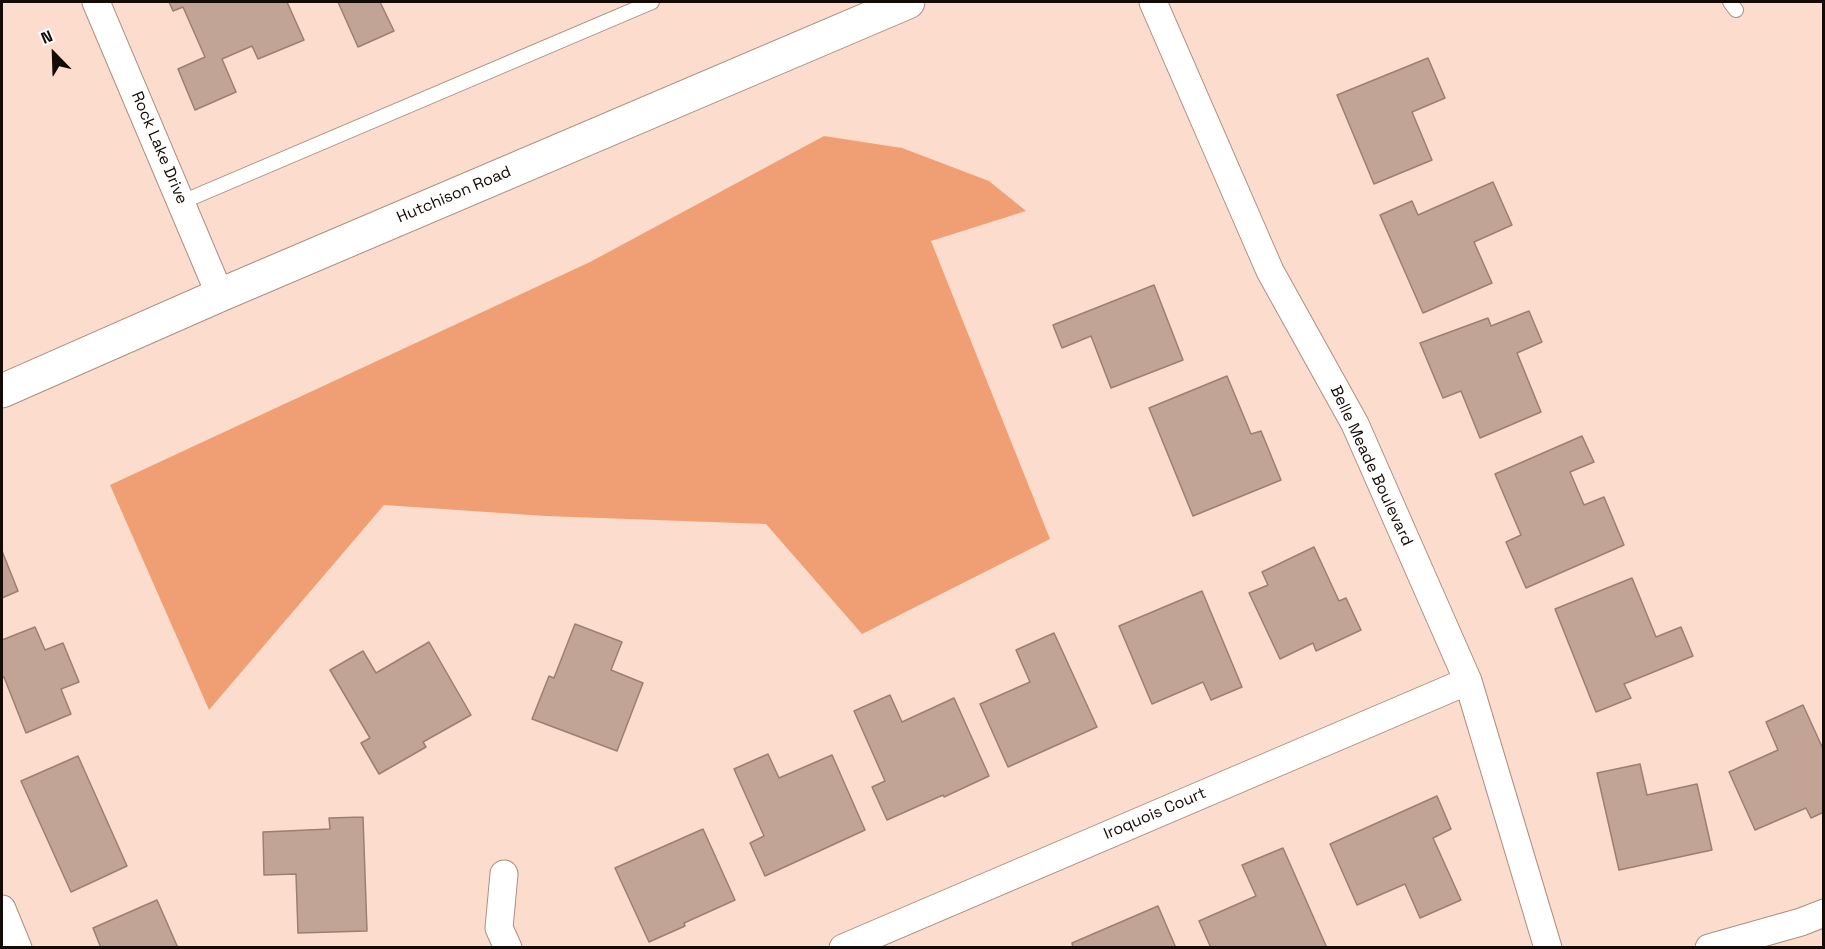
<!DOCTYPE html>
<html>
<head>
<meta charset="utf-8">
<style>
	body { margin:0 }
	#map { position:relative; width:1825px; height:949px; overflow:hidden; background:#fcddcd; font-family:"Space Grotesk",sans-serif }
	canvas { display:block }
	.frame { position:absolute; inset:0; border:3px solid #150b06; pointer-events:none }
	.north { position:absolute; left:24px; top:24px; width:60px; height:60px; -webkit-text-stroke:4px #fff; paint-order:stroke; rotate:337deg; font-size:16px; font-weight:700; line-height:24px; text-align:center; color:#150b06 }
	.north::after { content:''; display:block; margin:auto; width:21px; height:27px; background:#150b06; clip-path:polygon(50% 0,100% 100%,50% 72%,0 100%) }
</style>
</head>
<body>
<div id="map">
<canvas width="1825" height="949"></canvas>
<div class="frame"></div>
<div class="north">N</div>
</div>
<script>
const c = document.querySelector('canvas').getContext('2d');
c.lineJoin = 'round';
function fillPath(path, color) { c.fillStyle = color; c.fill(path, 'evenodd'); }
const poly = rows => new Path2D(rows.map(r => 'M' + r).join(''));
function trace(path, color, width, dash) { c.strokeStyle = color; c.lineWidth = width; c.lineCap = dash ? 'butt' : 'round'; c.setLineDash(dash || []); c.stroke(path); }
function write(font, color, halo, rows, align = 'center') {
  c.font = font + ' "Space Grotesk",sans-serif'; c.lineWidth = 5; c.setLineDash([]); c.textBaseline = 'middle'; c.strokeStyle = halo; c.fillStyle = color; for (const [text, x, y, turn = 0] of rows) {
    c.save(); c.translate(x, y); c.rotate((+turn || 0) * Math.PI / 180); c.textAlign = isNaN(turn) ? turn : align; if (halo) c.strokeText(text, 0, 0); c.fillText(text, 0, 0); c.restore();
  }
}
const water = poly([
	[824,136,902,148,989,181,1026,211,931,241,1050,539,862,634,766,524,545,516,384,505,209,710,110,485,590,262]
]);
const building = poly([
	[169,2,287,2,304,40,258,59,252,46,222,59,236,92,195,110,178,69,205,57,183,7,173,11,169,2],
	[338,2,380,2,394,31,358,47,338,2],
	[1428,58,1445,98,1412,112,1432,160,1374,184,1337,95,1428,58],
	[1493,182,1512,225,1474,242,1492,283,1423,313,1380,215,1412,201,1418,215,1493,182],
	[1154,285,1183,360,1111,388,1091,336,1062,348,1053,325,1154,285],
	[1529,311,1542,342,1517,353,1541,412,1480,438,1461,391,1443,398,1420,343,1488,318,1491,326,1529,311],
	[1227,376,1251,434,1261,431,1281,480,1193,516,1149,408,1227,376],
	[1582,436,1594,462,1570,472,1584,505,1604,497,1624,545,1526,588,1506,542,1521,535,1495,474,1582,436],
	[1314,547,1339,601,1346,598,1361,630,1316,651,1313,643,1280,659,1249,593,1268,585,1262,572,1314,547],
	[2,551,18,591,2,598,2,551],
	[1632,578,1656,637,1681,627,1693,656,1624,684,1631,698,1596,712,1555,609,1632,578],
	[1202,591,1242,687,1211,700,1203,682,1152,704,1119,626,1202,591],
	[575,624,622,642,611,670,643,683,617,751,532,719,549,676,554,678,575,624],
	[35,627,45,650,63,643,79,682,61,689,71,714,26,733,4,677,2,678,2,640,35,627],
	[1054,633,1097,727,1008,767,980,704,1030,682,1016,650,1054,633],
	[429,642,471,715,423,742,426,747,379,774,361,743,370,738,330,670,363,651,376,673,429,642],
	[890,695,902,722,954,698,989,776,944,797,943,795,887,820,872,787,885,781,854,711,890,695],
	[1803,705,1824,751,1824,812,1811,818,1806,808,1755,830,1729,772,1778,750,1766,722,1803,705],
	[768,754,779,778,832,755,865,830,765,876,750,843,764,836,734,769,768,754],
	[78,756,127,866,71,892,21,781,78,756],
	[1640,764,1647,795,1697,784,1712,850,1619,870,1597,773,1640,764],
	[1437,796,1451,829,1433,838,1461,900,1420,918,1405,884,1357,905,1330,844,1437,796],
	[363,817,367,931,298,933,296,874,264,875,263,832,330,829,329,818,363,817],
	[703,829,735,900,684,923,685,926,649,942,615,868,703,829],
	[1283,848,1327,948,1211,948,1199,921,1256,896,1242,865,1283,848],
	[157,900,178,948,101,948,93,928,157,900],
	[1158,906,1176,948,1073,948,1072,943,1158,906]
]);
const service = poly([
	[1730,2,1736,10],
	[182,202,652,2]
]);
const minor = poly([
	[96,2,220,295],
	[1153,2,1270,271,1355,424,1468,681,1548,948],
	[504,874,499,928,508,948],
	[2,909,18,948],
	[843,948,1468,681],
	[1709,948,1801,922,1824,913]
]);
const tertiary = poly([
	[2,391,220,295,908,2]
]);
const streetNames = [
	["Rock Lake Drive",159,148,67],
	["Hutchison Road",454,195,-23],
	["Belle Meade Boulevard",1371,466,65],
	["Iroquois Court",1155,814,-23]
];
fillPath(water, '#f09f74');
fillPath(building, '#c1a495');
trace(building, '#9b7f71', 1.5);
trace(service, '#ac8f80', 16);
trace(minor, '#ac8f80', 29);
trace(tertiary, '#ac8f80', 35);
trace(service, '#fff', 14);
trace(minor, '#fff', 27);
trace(tertiary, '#fff', 33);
write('16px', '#150b06', '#fff', streetNames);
</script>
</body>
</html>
